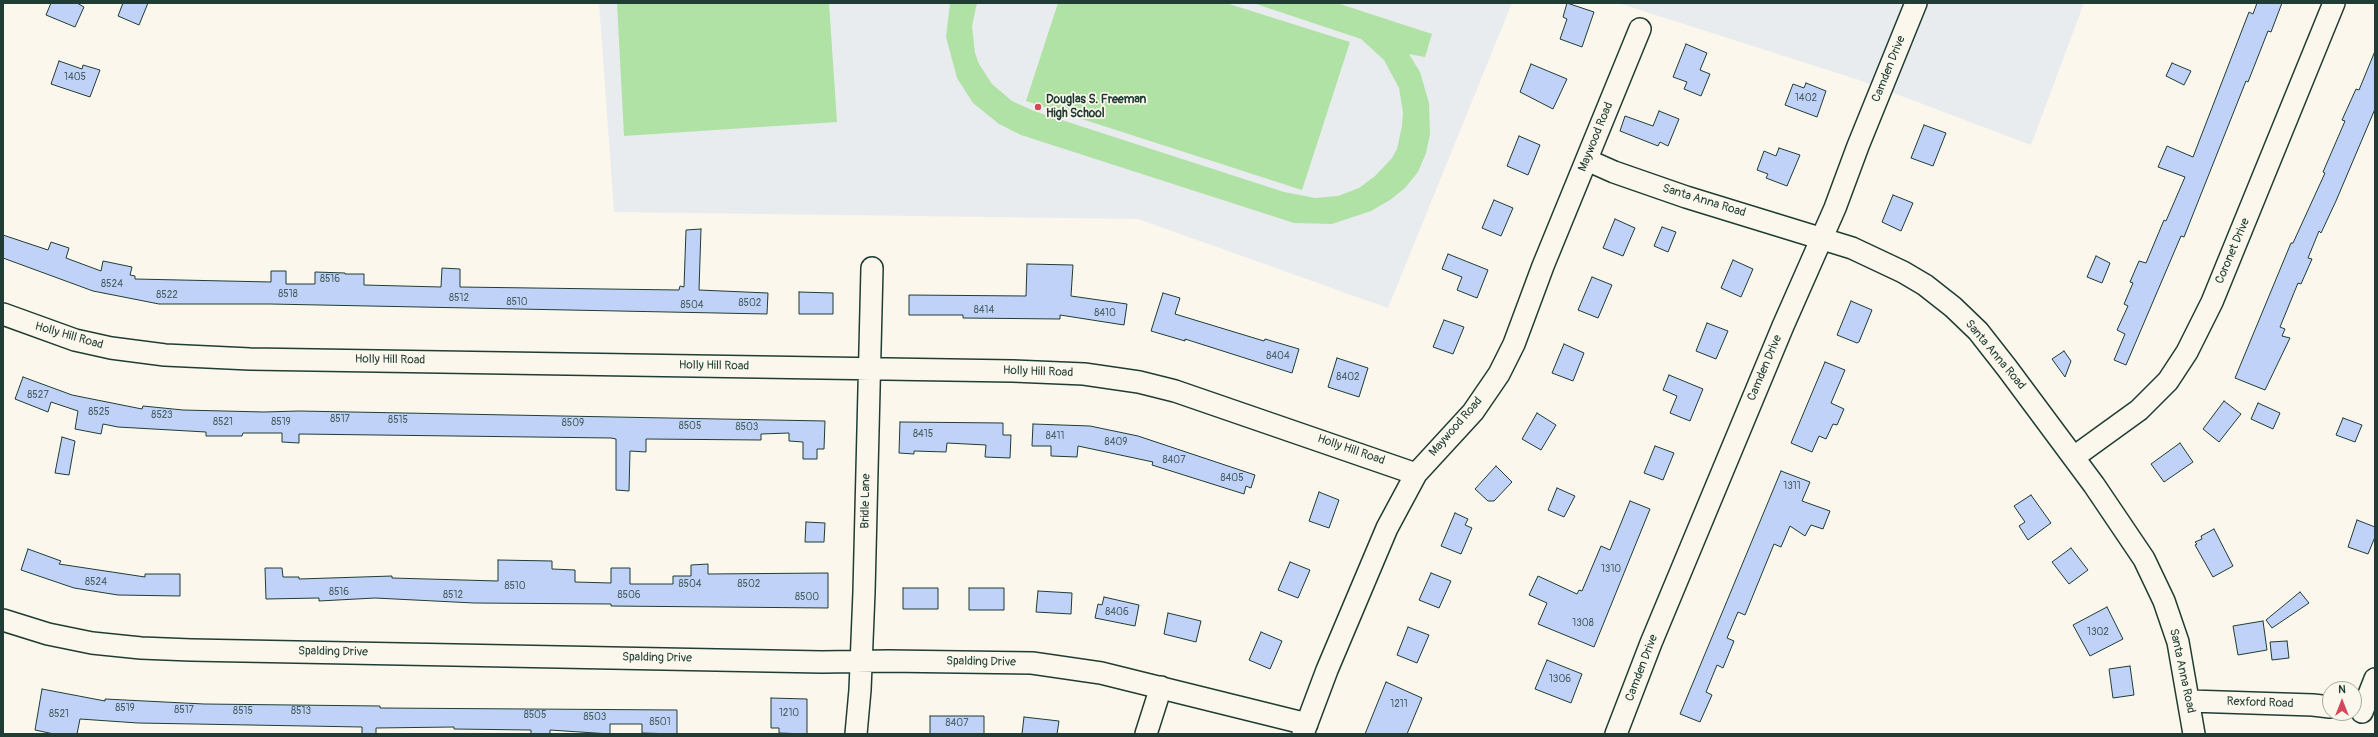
<!DOCTYPE html>
<html>
<head>
<meta charset="utf-8">
<style>
	body { margin:0 }
	#map { position:relative; width:2378px; height:737px; overflow:hidden; background:#fbf7ec; font-family:Pangolin,sans-serif }
	canvas { display:block }
	.frame { position:absolute; inset:0; border:4px solid #1f3d34; pointer-events:none }
	.north { position:absolute; left:2322px; top:681px; width:40px; height:40px; box-sizing:border-box; background:#fbf7ec; border:1px solid #a3ada2; border-radius:50%; rotate:0deg; font-size:11px; font-weight:700; line-height:16px; text-align:center; color:#1f3d34 }
	.north::after { content:''; display:block; margin:auto; width:14px; height:18px; background:#d1495b; clip-path:polygon(50% 0,100% 100%,50% 72%,0 100%) }
</style>
</head>
<body>
<div id="map">
<canvas width="2378" height="737"></canvas>
<div class="frame"></div>
<div class="north">N</div>
</div>
<script>
const c = document.querySelector('canvas').getContext('2d');
c.lineJoin = 'round';
function fillPath(path, color) { c.fillStyle = color; c.fill(path, 'evenodd'); }
const poly = rows => new Path2D(rows.map(r => 'M' + r).join(''));
function trace(path, color, width, dash) { c.strokeStyle = color; c.lineWidth = width; c.lineCap = dash ? 'butt' : 'round'; c.setLineDash(dash || []); c.stroke(path); }
function write(font, color, halo, rows, align = 'center') {
  c.font = font + ' Pangolin,sans-serif'; c.lineWidth = 3.5; c.setLineDash([]); c.textBaseline = 'middle'; c.strokeStyle = halo; c.fillStyle = color; for (const [text, x, y, turn = 0] of rows) {
    c.save(); c.translate(x, y); c.rotate((+turn || 0) * Math.PI / 180); c.textAlign = isNaN(turn) ? turn : align; if (halo) c.strokeText(text, 0, 0); c.fillText(text, 0, 0); c.restore();
  }
}
const built = poly([
	[599,3,1512,3,1388,308,1138,219,614,212],
	[1618,3,2084,3,2031,145,1859,80]
]);
const green = poly([
	[617,3,829,3,837,122,624,136],
	[950,3,977,3,972,26,975,53,979,64,992,84,1012,101,1034,111,1284,192,1315,198,1338,196,1359,188,1375,176,1392,158,1397,149,1402,126,1403,113,1399,88,1384,60,1361,39,1253,3,1337,3,1432,34,1425,57,1409,54,1420,72,1429,103,1430,134,1426,153,1418,172,1405,188,1390,200,1371,211,1332,224,1294,223,1021,135,999,124,973,103,957,78,946,37],
	[1058,3,1226,3,1350,42,1302,190,1026,101]
]);
const building = poly([
	[51,3,77,3,84,7,75,27,46,15,51,3],
	[123,3,148,3,139,25,118,16,123,3],
	[1567,3,1594,12,1582,47,1560,39,1567,19,1563,17,1567,3],
	[2257,3,2282,3,2271,32,2268,31,2248,82,2246,81,2184,237,2181,236,2126,365,2114,360,2125,334,2117,330,2128,306,2124,304,2133,283,2130,282,2139,261,2146,263,2164,220,2166,221,2185,177,2158,167,2167,146,2193,157,2249,12,2253,14,2257,3],
	[1686,44,1707,53,1700,70,1710,74,1701,96,1684,89,1687,82,1673,77,1686,44],
	[2375,51,2375,109,2336,201,2321,233,2319,231,2308,258,2312,259,2301,284,2298,283,2280,327,2285,329,2282,336,2290,338,2265,390,2235,378,2291,243,2293,243,2325,173,2323,172,2345,121,2342,120,2356,89,2359,90,2375,51],
	[59,61,82,69,83,65,100,70,90,97,51,84,59,61],
	[2172,63,2191,71,2184,85,2166,76,2172,63],
	[1531,64,1567,79,1553,109,1520,92,1531,64],
	[1806,83,1826,91,1817,117,1785,105,1793,84,1804,88,1806,83],
	[1659,111,1679,119,1668,146,1660,142,1658,146,1620,131,1625,116,1653,126,1659,111],
	[1924,125,1946,133,1933,166,1911,158,1924,125],
	[1519,136,1540,145,1528,175,1507,166,1519,136],
	[1779,148,1800,155,1787,186,1766,178,1768,174,1757,170,1764,151,1776,156,1779,148],
	[1893,195,1913,203,1901,231,1882,222,1893,195],
	[1494,200,1513,208,1501,236,1482,228,1494,200],
	[1615,219,1635,228,1623,256,1603,248,1615,219],
	[1662,227,1676,232,1668,252,1654,246,1662,227],
	[701,229,699,290,768,293,767,314,270,304,159,304,93,291,3,258,3,235,48,250,51,242,69,248,66,258,101,271,103,261,132,267,130,275,135,276,135,279,271,282,271,271,286,271,286,284,315,284,315,272,345,273,345,274,364,274,364,285,441,287,442,268,460,269,460,287,679,290,680,286,684,287,686,230,701,229],
	[1448,254,1488,270,1477,298,1457,290,1462,277,1442,269,1448,254],
	[2096,256,2110,263,2102,283,2087,277,2096,256],
	[1733,260,1753,269,1741,297,1721,288,1733,260],
	[1027,264,1073,265,1071,296,1127,304,1124,325,1060,315,1060,319,963,318,963,315,909,315,909,295,1026,296,1027,264],
	[1592,277,1612,285,1598,318,1578,310,1592,277],
	[799,292,833,293,833,314,799,314,799,292],
	[1163,293,1180,298,1175,314,1264,341,1265,339,1299,349,1292,373,1185,339,1185,341,1151,331,1163,293],
	[1851,301,1872,310,1859,342,1857,343,1837,335,1851,301],
	[1444,320,1464,327,1453,354,1433,347,1444,320],
	[1707,323,1728,331,1716,359,1696,351,1707,323],
	[1564,344,1584,353,1573,381,1552,373,1564,344],
	[2064,351,2071,361,2065,377,2052,359,2064,351],
	[1337,358,1368,368,1359,397,1328,387,1337,358],
	[1825,362,1845,370,1831,403,1844,409,1837,425,1833,424,1826,439,1819,436,1812,452,1791,443,1825,362],
	[1669,375,1703,389,1690,421,1670,413,1677,396,1663,390,1669,375],
	[23,377,72,395,142,409,143,406,183,410,264,412,299,411,825,421,824,449,817,449,817,459,803,459,803,442,789,441,789,433,761,434,761,440,646,439,646,452,630,451,629,491,616,490,616,439,611,438,299,434,299,443,282,442,282,433,243,433,242,436,206,436,206,432,118,427,103,424,101,434,75,429,78,411,51,402,48,412,15,399,23,377],
	[2224,401,2241,414,2219,442,2203,429,2224,401],
	[2258,403,2280,413,2273,429,2251,419,2258,403],
	[1537,413,1556,425,1541,450,1522,439,1537,413],
	[2343,418,2362,425,2355,442,2336,435,2343,418],
	[900,422,1003,423,1003,435,1011,435,1010,458,985,457,986,445,947,443,946,452,914,451,914,454,899,453,900,422],
	[1033,424,1090,426,1138,436,1255,475,1251,488,1246,486,1244,494,1152,465,1153,462,1078,446,1077,457,1051,456,1051,446,1032,446,1033,424],
	[62,437,75,441,69,475,55,473,62,437],
	[2180,443,2193,462,2164,482,2151,464,2180,443],
	[1655,446,1674,453,1663,480,1644,473,1655,446],
	[1496,466,1512,482,1494,501,1488,501,1475,489,1496,466],
	[1781,471,1810,482,1802,501,1830,511,1823,529,1811,525,1805,536,1790,526,1781,547,1774,544,1745,615,1738,612,1727,638,1734,641,1723,668,1717,665,1706,692,1712,695,1700,722,1680,714,1781,471],
	[1557,488,1575,496,1564,517,1548,510,1557,488],
	[1319,492,1339,500,1329,528,1309,521,1319,492],
	[2031,495,2051,523,2028,540,2019,526,2025,522,2014,506,2031,495],
	[1630,501,1650,509,1594,647,1538,624,1547,603,1529,595,1538,576,1577,594,1579,590,1582,591,1601,546,1610,550,1630,501],
	[1455,513,1468,519,1465,525,1472,528,1461,554,1441,546,1455,513],
	[2357,520,2375,527,2375,537,2368,554,2348,547,2357,520],
	[806,522,825,523,824,542,805,542,806,522],
	[2214,529,2233,566,2213,577,2195,545,2197,544,2195,542,2202,539,2201,536,2214,529],
	[2071,548,2088,570,2069,584,2052,562,2071,548],
	[28,549,61,561,59,564,145,577,145,574,180,574,180,596,118,595,74,588,21,570,28,549],
	[498,560,552,561,552,569,575,570,575,582,611,583,611,568,630,568,630,584,673,584,673,576,691,576,691,565,708,564,708,574,828,573,828,608,611,606,611,604,474,603,375,598,319,601,319,598,266,599,265,568,282,568,283,577,299,577,299,579,392,576,392,578,498,581,498,560],
	[1290,562,1310,570,1298,598,1278,590,1290,562],
	[1431,573,1451,581,1439,608,1419,600,1431,573],
	[903,588,938,588,938,609,903,609,903,588],
	[969,588,1004,588,1004,610,969,610,969,588],
	[1038,591,1072,593,1071,614,1036,612,1038,591],
	[2300,592,2309,603,2272,628,2266,620,2300,592],
	[1104,597,1139,605,1135,626,1095,618,1098,604,1102,605,1104,597],
	[2107,607,2123,639,2090,656,2073,625,2107,607],
	[1168,613,1201,621,1196,642,1164,634,1168,613],
	[2263,621,2267,650,2238,655,2233,626,2263,621],
	[1408,627,1429,635,1417,663,1397,655,1408,627],
	[1261,632,1282,641,1270,669,1249,660,1261,632],
	[2287,641,2289,658,2272,660,2270,642,2287,641],
	[1547,660,1582,674,1571,703,1535,689,1547,660],
	[2130,666,2134,695,2113,698,2109,669,2130,666],
	[1386,682,1422,698,1407,734,1365,734,1386,682],
	[42,689,105,701,105,699,204,704,380,706,380,708,677,710,677,734,642,733,642,724,610,724,610,734,550,730,550,734,531,734,531,730,454,729,454,727,376,728,376,734,362,734,362,727,138,723,80,719,77,734,54,734,35,730,42,689],
	[771,698,807,699,807,734,779,733,779,728,771,728,771,698],
	[930,716,984,716,984,734,930,734,930,716],
	[1024,717,1059,721,1057,734,1022,734,1024,717]
]);
const street = poly([
	[1587,160,1614,172,1686,197,1852,248,1903,272,1925,285,1953,307,1978,331,2007,368,2094,485,2144,559,2164,601,2178,642,2194,734],
	[3,314,75,340,111,348,165,355,250,359,1013,371,1084,374,1139,382,1175,391,1416,474],
	[2074,457,2139,410,2168,381,2187,352,2212,302,2334,3],
	[3,620,48,634,92,643,141,648,191,650,822,662,888,661,1032,663,1101,673,1307,724],
	[2190,701,2313,705,2330,707],
	[2362,712,2375,679],
	[856,734,860,690,864,592,872,268],
	[1146,734,1161,687],
	[1303,734,1327,670,1387,528,1416,474,1473,412,1499,374,1514,344,1543,266,1640,29],
	[1616,734,1651,643,1783,326,1835,208,1858,146,1916,3]
]);
const markers = [
	[1038,107,4,"#d1495b"]
];
const numberNames = [
	["1405",75,77],
	["1402",1806,98],
	["8516",330,279],
	["8524",112,284],
	["8518",288,294],
	["8522",167,295],
	["8512",459,298],
	["8510",517,302],
	["8502",750,303],
	["8504",692,305],
	["8414",984,310],
	["8410",1105,313],
	["8404",1278,356],
	["8402",1348,377],
	["8527",38,395],
	["8525",99,412],
	["8523",162,415],
	["8517",340,419],
	["8515",398,420],
	["8521",223,422],
	["8519",281,422],
	["8509",573,423],
	["8505",690,426],
	["8503",747,427],
	["8415",923,434],
	["8411",1055,436],
	["8409",1116,442],
	["8407",1174,460],
	["8405",1232,478],
	["1311",1792,486],
	["1310",1611,569],
	["8524",96,582],
	["8504",690,584],
	["8502",749,584],
	["8510",515,586],
	["8516",339,592],
	["8512",453,595],
	["8506",629,595],
	["8500",807,597],
	["8406",1117,612],
	["1308",1583,623],
	["1302",2098,632],
	["1306",1560,679],
	["1211",1399,704],
	["8519",125,708],
	["8517",184,710],
	["8515",243,711],
	["8513",301,711],
	["1210",789,713],
	["8521",59,714],
	["8505",535,715],
	["8503",595,717],
	["8501",660,722],
	["8407",957,723]
];
const streetNames = [
	["Camden Drive",1889,69,-68],
	["Maywood Road",1596,137,-68],
	["Santa Anna Road",1704,201,17],
	["Coronet Drive",2233,251,-67],
	["Holly Hill Road",69,336,16],
	["Santa Anna Road",1995,355,50],
	["Holly Hill Road",390,360,1],
	["Holly Hill Road",714,366,1],
	["Camden Drive",1765,368,-67],
	["Holly Hill Road",1038,372,2],
	["Maywood Road",1456,427,-49],
	["Holly Hill Road",1351,450,19],
	["Bridle Lane",866,501,-89],
	["Spalding Drive",333,652,1],
	["Spalding Drive",657,658,1],
	["Spalding Drive",981,662,1],
	["Camden Drive",1642,668,-69],
	["Santa Anna Road",2182,671,78],
	["Rexford Road",2260,703,2]
];
const poiNames = [
	["Douglas S. Freeman",1046,100],
	["High School",1046,114]
];
fillPath(built, '#e9ecef');
fillPath(green, '#afe2a4');
fillPath(building, '#c0d2f7');
trace(building, '#1f3d34', 1);
trace(street, '#1f3d34', 24);
trace(street, '#fbf7ec', 21);
for (const [x, y, r, color] of markers) { const dot = new Path2D(); dot.arc(x, y, r, 0, 2 * Math.PI); c.fillStyle = color; c.fill(dot); trace(dot, '#fbf7ec', 1.5); }
write('10px', '#476265', null, numberNames);
write('12px', '#1f3d34', '#fbf7ec', streetNames);
write('bold 12px', '#1f3d34', '#fbf7ec', poiNames, 'left');
</script>
</body>
</html>
